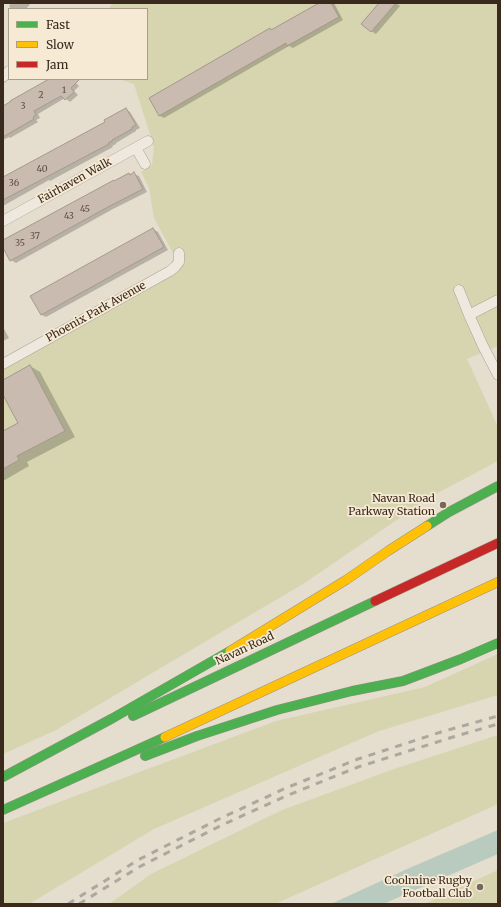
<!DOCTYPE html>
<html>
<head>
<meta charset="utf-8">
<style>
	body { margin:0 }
	#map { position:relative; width:501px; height:907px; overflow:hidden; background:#e5ddce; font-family:Merriweather,serif }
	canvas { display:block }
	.frame { position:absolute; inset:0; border:4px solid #3a2a1e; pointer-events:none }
	.legend { position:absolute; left:8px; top:8px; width:140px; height:72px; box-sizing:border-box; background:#f6ead4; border:1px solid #ab9d8b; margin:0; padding:5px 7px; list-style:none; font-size:12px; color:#3a2a1e }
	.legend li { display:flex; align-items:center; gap:8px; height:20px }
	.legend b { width:20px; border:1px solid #ab9d8b }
</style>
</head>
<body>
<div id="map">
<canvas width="501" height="907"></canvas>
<div class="frame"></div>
<ul class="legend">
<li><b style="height:5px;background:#4caf50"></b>Fast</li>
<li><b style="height:5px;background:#ffc107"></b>Slow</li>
<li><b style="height:5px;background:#c62828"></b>Jam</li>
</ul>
</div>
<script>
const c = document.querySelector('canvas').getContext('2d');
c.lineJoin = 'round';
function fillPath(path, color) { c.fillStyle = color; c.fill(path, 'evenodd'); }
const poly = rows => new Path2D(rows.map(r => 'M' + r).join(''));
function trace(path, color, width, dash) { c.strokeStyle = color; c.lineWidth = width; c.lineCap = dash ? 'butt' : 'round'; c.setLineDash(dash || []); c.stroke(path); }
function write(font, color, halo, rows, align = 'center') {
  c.font = font + ' Merriweather,serif'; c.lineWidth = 3.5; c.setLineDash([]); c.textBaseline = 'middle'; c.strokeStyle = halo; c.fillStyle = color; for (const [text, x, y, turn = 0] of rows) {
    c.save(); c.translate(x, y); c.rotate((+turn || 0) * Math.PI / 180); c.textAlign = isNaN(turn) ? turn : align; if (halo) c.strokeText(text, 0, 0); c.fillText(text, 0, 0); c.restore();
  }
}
const green = poly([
	[112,3,498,3,498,346,467,359,498,427,498,461,432,496,303,584,235,624,56,730,3,754,3,369,183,264,184,252,173,253,154,218,149,188,141,172,152,165,154,147,134,84,119,79,147,79,147,9,109,9],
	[498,654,498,695,379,731,154,829,29,904,3,904,3,823,276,721,425,687],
	[498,735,498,804,275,904,109,904,151,874,282,810,394,769],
	[498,870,498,904,424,904]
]);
const water = poly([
	[498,830,498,854,383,904,331,904,407,869]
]);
const shadow = poly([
	[11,3,31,3,26,9,11,9,9,6],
	[321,3,334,3,343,20,293,48,289,46,164,118,160,116,150,99],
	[380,3,396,3,400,6,376,34,371,31],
	[51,79,72,79,79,86,74,91,78,95,70,102,65,98,38,114,40,118,36,120,38,122,10,138,9,137,3,140,3,107],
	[126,109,130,112,140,128,136,130,136,131,116,143,116,144,112,146,113,147,50,181,49,180,3,206,3,178,106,122],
	[129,174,131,175,134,174,139,176,147,192,113,209,16,263,11,260,3,244],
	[153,229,158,232,168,250,46,317,42,315,32,296],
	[3,327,9,338,3,341],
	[30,366,40,372,75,437,27,462,29,466,3,481,3,433,19,423,3,393,3,381]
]);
const building = poly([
	[319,3,331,3,339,17,287,46,286,43,159,116,149,98,270,28,271,30,319,3],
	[379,3,396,3,371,32,361,24,379,3],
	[49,79,80,79,71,88,74,92,65,100,61,96,34,111,36,115,33,117,34,119,3,137,3,106,10,102,10,101,49,79],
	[126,108,136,125,132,127,132,129,112,140,112,141,108,143,109,144,3,200,3,177,105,122,104,120,126,108],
	[134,172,143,189,108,207,10,261,3,248,3,240,114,180,114,181,129,173,130,175,134,172],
	[153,228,164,247,41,315,30,296,153,228],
	[30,365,65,431,17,456,19,460,3,469,3,431,18,423,3,395,3,380,30,365]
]);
const street = poly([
	[3,77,9,71],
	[136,148,145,164],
	[3,221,148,141],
	[459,290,469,315,483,346,498,375],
	[469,315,498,300],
	[3,364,170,271,175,267,179,262,179,253]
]);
const fast = poly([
	[427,526,449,512,498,486],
	[133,716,375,601],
	[145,756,197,736,277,710,352,691,403,681,461,659,498,643],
	[3,777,113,718,230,651],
	[3,810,165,737]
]);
const slow = poly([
	[230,651,346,580,388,551,427,526],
	[165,737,498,582]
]);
const jam = poly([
	[375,601,498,543]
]);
const rail = poly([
	[68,904,138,860,219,819,286,788,358,759,441,732,498,716],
	[79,904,139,867,222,825,286,796,358,767,453,737,498,724]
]);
const markers = [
	[443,505,4,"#76695c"],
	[480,887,4,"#76695c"]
];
const numberNames = [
	["1",64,90],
	["2",41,95],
	["3",23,106],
	["40",42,169],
	["36",14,183],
	["45",85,209],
	["43",69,216],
	["37",35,236],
	["35",20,243]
];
const streetNames = [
	["Fairhaven Walk",75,181,-29],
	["Phoenix Park Avenue",96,312,-29],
	["Navan Road",245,649,-25]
];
const poiNames = [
	["Navan Road",435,499],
	["Parkway Station",435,512],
	["Coolmine Rugby",472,881],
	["Football Club",472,894]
];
fillPath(green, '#d6d5b0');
fillPath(water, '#b9cabf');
fillPath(shadow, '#0003');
fillPath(building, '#c9bbaf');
trace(building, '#a6988d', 1);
trace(street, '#aaa297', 11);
trace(fast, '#9a9286', 10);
trace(slow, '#9a9286', 10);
trace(jam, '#9a9286', 10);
trace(street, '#eee8df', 10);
trace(fast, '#4caf50', 9);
trace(slow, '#ffc107', 9);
trace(jam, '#c62828', 9);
trace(rail, '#ada79f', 3, [7, 7]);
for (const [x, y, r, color] of markers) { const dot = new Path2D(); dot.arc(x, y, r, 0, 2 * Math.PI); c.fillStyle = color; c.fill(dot); trace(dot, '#f6ead4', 1.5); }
write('9px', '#5e4e42', null, numberNames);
write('11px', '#3a2a1e', '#f6ead4', streetNames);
write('11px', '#3a2a1e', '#f6ead4', poiNames, 'right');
</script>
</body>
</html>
